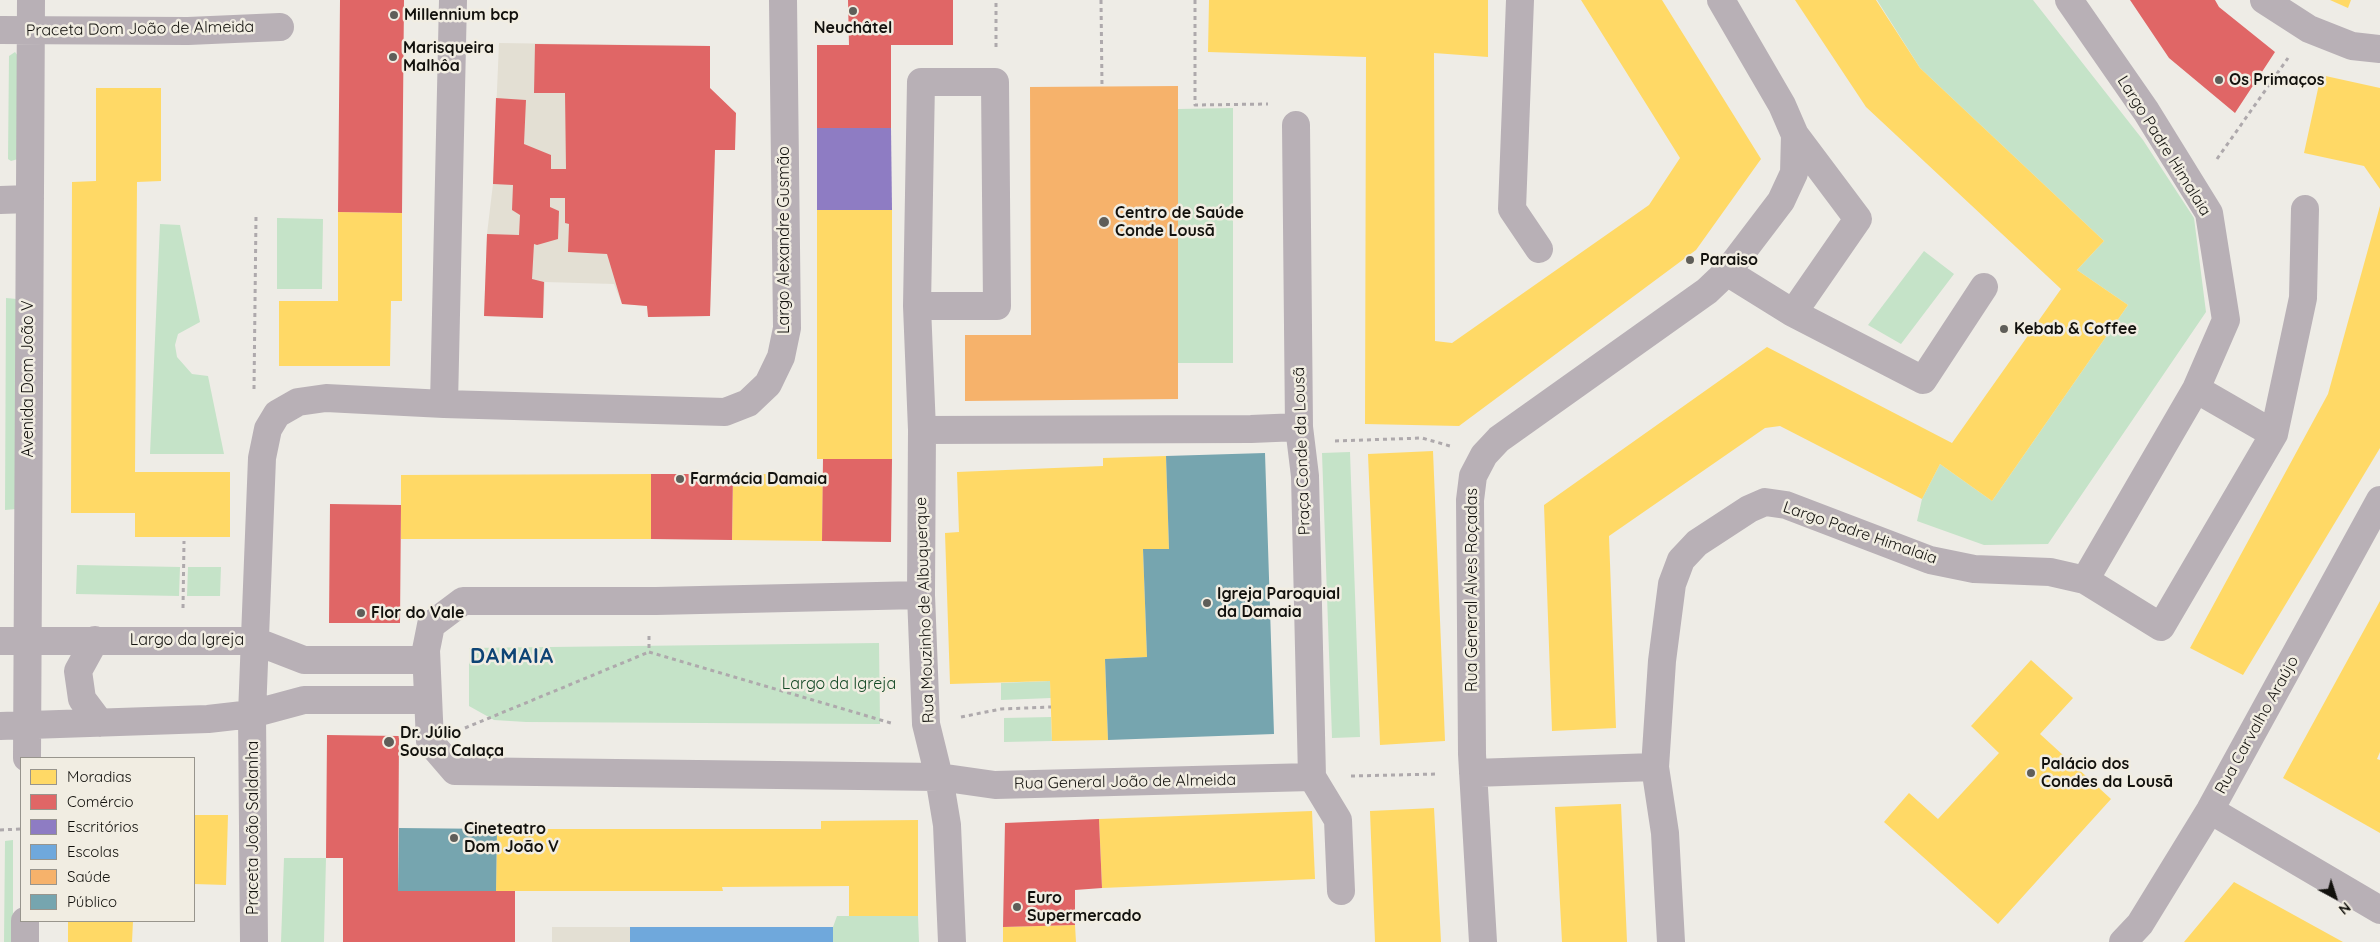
<!DOCTYPE html>
<html>
<head>
<meta charset="utf-8">
<style>
	body { margin:0 }
	#map { position:relative; width:2380px; height:942px; overflow:hidden; background:#eeece6; font-family:Quicksand,sans-serif }
	canvas { display:block }
	.legend { position:absolute; left:20px; top:757px; width:175px; height:165px; box-sizing:border-box; background:#f1ede2; border:1px solid #98958d; margin:0; padding:6px 9px; list-style:none; font-size:15px; color:#12110d }
	.legend li { display:flex; align-items:center; gap:10px; height:25px }
	.legend b { width:25px; border:1px solid #98958d }
	.north { position:absolute; left:2310px; top:872px; width:50px; height:50px; -webkit-text-stroke:4px #f1ede2; paint-order:stroke; rotate:140deg; font-size:14px; font-weight:700; line-height:20px; text-align:center; color:#12110d }
	.north::after { content:''; display:block; margin:auto; width:18px; height:22px; background:#12110d; clip-path:polygon(50% 0,100% 100%,50% 72%,0 100%) }
</style>
</head>
<body>
<div id="map">
<canvas width="2380" height="942"></canvas>
<ul class="legend">
<li><b style="height:14px;background:#ffd966"></b>Moradias</li>
<li><b style="height:14px;background:#e06666"></b>Comércio</li>
<li><b style="height:14px;background:#8e7cc3"></b>Escritórios</li>
<li><b style="height:14px;background:#6fa8dc"></b>Escolas</li>
<li><b style="height:14px;background:#f6b26b"></b>Saúde</li>
<li><b style="height:14px;background:#76a5af"></b>Público</li>
</ul>
<div class="north">N</div>
</div>
<script>
const c = document.querySelector('canvas').getContext('2d');
c.lineJoin = 'round';
function fillPath(path, color) { c.fillStyle = color; c.fill(path, 'evenodd'); }
const poly = rows => new Path2D(rows.map(r => 'M' + r).join(''));
function trace(path, color, width, dash) { c.strokeStyle = color; c.lineWidth = width; c.lineCap = dash ? 'butt' : 'round'; c.setLineDash(dash || []); c.stroke(path); }
function write(font, color, halo, rows, align = 'center') {
  c.font = font + ' Quicksand,sans-serif'; c.lineWidth = 5; c.setLineDash([]); c.textBaseline = 'middle'; c.strokeStyle = halo; c.fillStyle = color; for (const [text, x, y, turn = 0] of rows) {
    c.save(); c.translate(x, y); c.rotate((+turn || 0) * Math.PI / 180); c.textAlign = isNaN(turn) ? turn : align; if (halo) c.strokeText(text, 0, 0); c.fillText(text, 0, 0); c.restore();
  }
}
const built = poly([
	[499,43,710,46,710,88,715,150,710,316,648,317,647,306,622,304,614,284,545,282,543,318,484,316,487,234,493,184],
	[552,927,833,927,833,942,552,942]
]);
const green = poly([
	[1877,0,2033,0,2143,140,2194,218,2206,312,2048,544,1984,545,1917,521,1922,499,1940,464,1992,501,2128,305,2077,270,2104,241,1920,68],
	[15,52,18,56,18,159,11,161,8,159,9,56],
	[1233,108,1233,363,1178,363,1178,109],
	[277,218,323,219,322,289,277,289],
	[160,224,180,225,200,322,178,334,175,345,177,357,192,374,208,376,224,454,150,454],
	[1924,251,1954,274,1901,344,1868,325],
	[6,298,17,299,16,509,5,510],
	[1350,452,1360,737,1332,738,1322,453],
	[77,565,180,567,179,596,76,594],
	[188,567,221,567,220,596,187,596],
	[879,643,880,724,526,722,494,720,469,706,469,648],
	[1050,681,1051,698,1001,700,1001,683],
	[1051,717,1052,741,1004,742,1004,718],
	[13,840,13,942,4,942,5,841],
	[284,858,326,858,324,942,281,942],
	[837,916,918,916,919,942,833,942,833,927]
]);
const homes = poly([
	[1209,0,1488,0,1488,57,1434,53,1435,341,1452,343,1649,205,1680,158,1581,0,1662,0,1761,159,1696,250,1459,426,1365,424,1366,57,1208,52],
	[1795,0,1876,0,1920,68,2104,241,2077,270,2128,305,1992,501,1940,464,1922,499,1780,426,1765,428,1609,536,1616,728,1552,731,1544,505,1767,347,1952,443,2061,289,1866,107],
	[2330,0,2351,0,2348,8],
	[2321,75,2380,88,2380,189,2364,166,2304,153],
	[96,88,161,88,161,181,137,182,135,472,230,472,230,537,135,537,135,513,71,513,72,182,96,181],
	[2380,206,2380,448,2243,675,2190,648,2328,394],
	[817,210,892,210,892,459,817,459],
	[338,212,402,213,402,301,391,301,390,366,279,366,279,301,338,301],
	[1433,451,1445,741,1380,745,1368,454],
	[1166,456,1169,549,1143,549,1147,657,1105,659,1108,740,1052,741,1050,681,950,684,945,533,959,532,957,472,1103,466,1103,458],
	[651,474,651,539,401,539,401,475],
	[733,474,823,474,822,541,732,540],
	[2380,601,2380,752,2377,759,2380,760,2380,833,2283,778],
	[2031,660,2073,698,2040,734,2111,799,1998,924,1884,822,1909,793,1938,819,1999,753,1971,726],
	[1621,804,1627,942,1562,942,1555,807],
	[1434,808,1441,942,1375,942,1370,811],
	[1312,811,1315,879,1102,888,1099,819],
	[194,815,228,815,226,885,194,884],
	[918,820,918,916,849,916,849,886,722,887,723,891,496,891,497,829,821,829,821,821],
	[2234,882,2343,942,2184,942],
	[68,921,133,921,132,942,68,942],
	[1075,925,1076,942,1003,942,1003,927]
]);
const shops = poly([
	[340,0,404,0,402,213,338,212],
	[848,0,953,0,953,45,891,45,891,128,817,128,817,45,849,45],
	[2130,0,2215,0,2219,7,2275,52,2235,113,2169,58],
	[535,44,710,46,710,88,736,113,735,150,715,150,710,316,648,317,647,306,622,304,607,254,568,252,569,224,565,223,565,198,550,198,550,207,559,211,558,239,537,245,534,244,532,279,544,282,543,318,484,316,487,234,519,235,520,215,512,210,513,185,493,184,496,98,526,100,524,144,551,155,551,169,566,169,565,93,534,93],
	[823,459,892,459,891,542,822,541],
	[651,474,733,474,732,540,651,539],
	[330,504,401,505,400,623,329,623],
	[327,735,399,736,398,891,515,891,515,942,343,942,343,858,326,858],
	[1099,819,1102,888,1075,890,1075,925,1003,927,1005,823]
]);
const offices = poly([
	[817,128,891,128,892,210,817,210]
]);
const schools = poly([
	[630,927,833,927,833,942,630,942]
]);
const health = poly([
	[1178,86,1178,399,965,401,965,335,1031,335,1030,87]
]);
const public = poly([
	[1265,453,1274,734,1108,740,1105,659,1147,657,1143,549,1169,549,1166,456],
	[399,828,497,829,496,891,398,891]
]);
const path = poly([
	[1101,0,1102,86],
	[1195,0,1195,105,1268,104],
	[996,47,996,0],
	[2217,159,2288,58],
	[254,389,256,216],
	[1335,441,1422,438,1450,446],
	[183,608,184,541],
	[649,636,649,652,891,723],
	[961,717,1001,709,1051,707],
	[465,728,649,652],
	[1351,776,1438,774],
	[0,830,21,829]
]);
const minor = poly([
	[1520,0,1512,209,1539,249],
	[1721,0,1782,105,1795,135,1858,219,1793,313,1923,380,1984,287],
	[2264,0,2309,29,2352,46,2380,49],
	[0,30,188,31,280,27],
	[1296,125,1299,427,1305,476,1312,777],
	[0,200,30,199],
	[1727,272,1793,313],
	[917,306,997,306,995,82,921,82,917,306,922,430,921,595,926,724,939,777,947,825,952,942],
	[2196,389,2274,434,2303,298,2305,209],
	[444,404,453,0],
	[922,430,1251,429,1299,427],
	[2085,580,2161,627,2274,434],
	[921,595,656,601,463,601,431,625,426,650,430,742,455,771,939,777,995,785,1312,777,1338,820,1341,891],
	[95,640,78,671,82,699,100,723],
	[0,641,255,641,304,660,426,660],
	[0,726,208,719,252,714,304,700,427,700],
	[27,758,31,0],
	[1473,773,1655,767],
	[2210,810,2380,910],
	[25,942,25,921],
	[254,942,252,714,262,458,268,429,277,414,298,402,326,398,444,404,725,412,748,403,768,384,781,357,787,328,783,0],
	[1483,942,1472,754,1470,500,1473,476,1484,455,1499,439,1707,291,1727,272,1781,201,1794,173,1795,135],
	[1671,942,1665,833,1655,767,1662,661,1672,584,1681,560,1697,543,1749,509,1765,502,1786,505,1930,560,1974,569,2050,572,2085,580,2196,389,2226,320,2209,213,2146,111,2069,0],
	[2123,942,2140,924,2210,810,2380,500]
]);
const markers = [
	[853,11,5,"#5f5e59"],
	[394,15,5,"#5f5e59"],
	[393,57,5,"#5f5e59"],
	[2219,80,5,"#5f5e59"],
	[1104,222,6,"#5f5e59"],
	[1690,260,5,"#5f5e59"],
	[2004,329,5,"#5f5e59"],
	[680,479,5,"#5f5e59"],
	[1207,603,5,"#5f5e59"],
	[361,613,5,"#5f5e59"],
	[389,742,6,"#5f5e59"],
	[2031,773,5,"#5f5e59"],
	[454,838,5,"#5f5e59"],
	[1017,907,5,"#5f5e59"]
];
const poiNames = [
	["Millennium bcp",404,15],
	["Neuchâtel",853,28,"center"],
	["Marisqueira",403,48],
	["Malhôa",403,66],
	["Os Primaços",2229,80],
	["Centro de Saúde",1115,213],
	["Conde Lousã",1115,231],
	["Paraiso",1700,260],
	["Kebab & Coffee",2014,329],
	["Farmácia Damaia",690,479],
	["Igreja Paroquial",1217,594],
	["da Damaia",1217,612],
	["Flor do Vale",371,613],
	["Dr. Júlio",400,733],
	["Sousa Calaça",400,751],
	["Palácio dos",2041,764],
	["Condes da Lousã",2041,782],
	["Cineteatro",464,829],
	["Dom João V",464,847],
	["Euro",1027,898],
	["Supermercado",1027,916]
];
const streetNames = [
	["Praceta Dom João de Almeida",140,29,-1],
	["Largo Padre Himalaia",2164,146,58],
	["Largo Alexandre Gusmão",784,240,-90],
	["Avenida Dom João V",28,379,-90],
	["Praça Conde da Lousã",1302,451,-92],
	["Largo Padre Himalaia",1860,533,19],
	["Rua General Alves Roçadas",1472,590,-90],
	["Rua Mouzinho de Albuquerque",925,610,-92],
	["Largo da Igreja",187,640],
	["Rua Carvalho Araújo",2257,725,-61],
	["Rua General João de Almeida",1125,782,-1],
	["Praceta João Saldanha",253,828,-90]
];
const parkNames = [
	["Largo da Igreja",839,684]
];
const districtNames = [
	["DAMAIA",512,657]
];
fillPath(built, '#e3dfd3');
fillPath(green, '#c5e3c8');
fillPath(homes, '#ffd966');
fillPath(shops, '#e06666');
fillPath(offices, '#8e7cc3');
fillPath(schools, '#6fa8dc');
fillPath(health, '#f6b26b');
fillPath(public, '#76a5af');
trace(path, '#aea9ac', 3, [4, 4]);
trace(minor, '#b8b0b6', 28);
for (const [x, y, r, color] of markers) { const dot = new Path2D(); dot.arc(x, y, r, 0, 2 * Math.PI); c.fillStyle = color; c.fill(dot); trace(dot, '#f1ede2', 2); }
write('bold 16px', '#12110d', '#f1ede2', poiNames, 'left');
write('16px', '#12110d', '#f1ede2', streetNames);
write('16px', '#134825', '#f1ede2', parkNames);
c.letterSpacing = '1px';
write('bold 21px', '#0e4475', '#f1ede2', districtNames);
c.letterSpacing = '0px';
</script>
</body>
</html>
